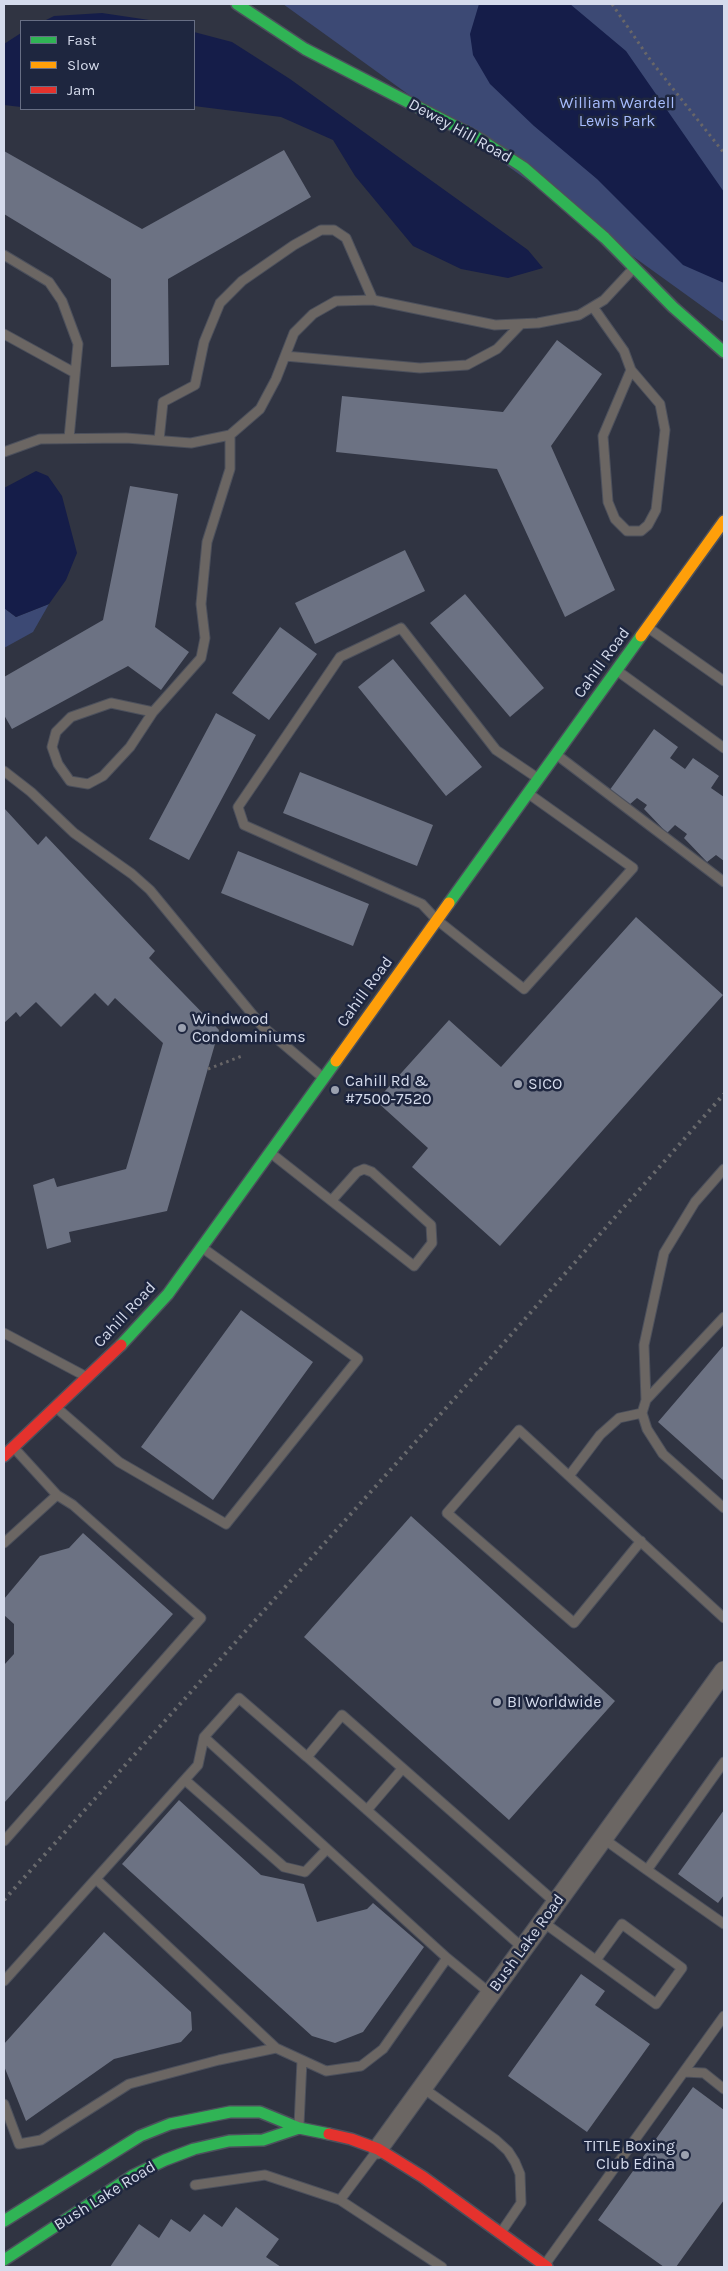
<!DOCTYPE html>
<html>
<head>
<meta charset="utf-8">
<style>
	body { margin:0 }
	#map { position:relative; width:728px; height:2271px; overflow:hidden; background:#303442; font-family:Karla,sans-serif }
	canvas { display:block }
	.frame { position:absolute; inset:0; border:5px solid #d5dbec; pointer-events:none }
	.legend { position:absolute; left:20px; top:20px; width:175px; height:90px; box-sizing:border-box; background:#1e263f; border:1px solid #676e84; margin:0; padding:6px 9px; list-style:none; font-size:15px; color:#d5dbec }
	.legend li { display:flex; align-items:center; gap:10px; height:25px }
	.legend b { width:25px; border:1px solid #676e84 }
</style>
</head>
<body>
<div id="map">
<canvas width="728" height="2271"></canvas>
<div class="frame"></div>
<ul class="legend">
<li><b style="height:6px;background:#30b455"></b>Fast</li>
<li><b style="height:6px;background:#ff9f0a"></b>Slow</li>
<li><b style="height:6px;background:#e5322d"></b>Jam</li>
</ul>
</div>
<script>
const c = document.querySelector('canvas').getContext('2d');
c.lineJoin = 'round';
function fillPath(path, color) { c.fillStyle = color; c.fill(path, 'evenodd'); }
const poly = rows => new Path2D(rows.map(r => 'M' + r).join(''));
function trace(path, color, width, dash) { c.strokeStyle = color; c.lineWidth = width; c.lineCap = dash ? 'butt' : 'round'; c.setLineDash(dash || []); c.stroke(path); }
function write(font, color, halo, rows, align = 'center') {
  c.font = font + ' Karla,sans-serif'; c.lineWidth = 5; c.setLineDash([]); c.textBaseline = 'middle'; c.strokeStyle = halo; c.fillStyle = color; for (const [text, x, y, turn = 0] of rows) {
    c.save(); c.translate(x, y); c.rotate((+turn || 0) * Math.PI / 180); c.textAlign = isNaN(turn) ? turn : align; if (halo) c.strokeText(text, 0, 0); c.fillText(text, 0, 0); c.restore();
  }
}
const green = poly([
	[283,4,724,4,724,322],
	[49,604,33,632,4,648,4,608,16,617]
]);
const water = poly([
	[479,4,570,4,626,51,724,192,724,283,683,265,597,179,534,126,490,84,473,55,470,34],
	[102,13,156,21,44,21,54,16],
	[194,32,232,42,290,79,528,250,543,268,508,278,461,269,413,246,355,176,333,140,281,117,194,106],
	[21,33,21,107,4,105,4,44],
	[36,471,48,476,62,496,77,553,66,580,49,604,16,617,4,608,4,488]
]);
const building = poly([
	[284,150,311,197,168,279,169,365,111,367,111,279,4,214,4,151,142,229],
	[557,340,602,374,551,446,615,590,565,617,497,469,336,452,342,396,503,412],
	[130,486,178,494,155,627,189,652,161,690,128,666,12,729,4,715,4,677,103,620],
	[405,550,425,591,315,644,295,603],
	[465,594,544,688,510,717,430,623],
	[280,627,317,654,269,720,232,693],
	[393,659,482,767,446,796,358,687],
	[216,713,256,735,189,860,149,839],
	[654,729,678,747,670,758,685,769,693,758,719,776,711,788,724,797,724,861,716,855,707,862,684,838,687,834,675,825,667,833,644,809,647,805,637,798,629,805,609,791],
	[300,772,433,825,417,866,283,813],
	[4,808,38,845,46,836,155,951,149,958,219,1030,167,1211,69,1232,71,1242,47,1249,33,1185,54,1178,57,1187,126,1169,163,1043,115,998,108,1006,95,993,61,1027,36,1002,20,1017,16,1012,4,1023],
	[238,851,369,904,353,946,221,893],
	[636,917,723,995,500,1246,412,1167,428,1148,376,1101,449,1020,501,1067],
	[241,1310,313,1362,213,1500,141,1447],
	[724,1345,724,1481,658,1422],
	[411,1516,615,1701,509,1820,304,1637],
	[83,1533,173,1614,4,1803,4,1665,14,1654,14,1624,4,1615,4,1599,40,1556,69,1548],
	[179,1800,261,1875,304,1884,317,1922,367,1909,373,1903,424,1947,363,2032,335,2043,312,2036,122,1864],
	[724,1810,724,1895,718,1903,678,1874],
	[104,1932,191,2012,192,2030,181,2042,114,2059,26,2121,4,2066,4,2044],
	[581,1974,605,1991,595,2005,650,2044,587,2132,508,2076],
	[693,2087,724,2110,724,2200,676,2267,664,2267,598,2220],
	[236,2207,279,2239,266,2257,281,2267,110,2267,139,2224,159,2238,171,2219,190,2232,204,2214,222,2227]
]);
const path = poly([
	[612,4,651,61,724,153],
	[208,1069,242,1056]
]);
const lane = poly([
	[4,255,49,282,62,301,78,344,69,438],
	[593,307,624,351,631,370,660,404,665,430,656,510,648,525,641,531,627,531,615,519,608,502,603,436,631,370],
	[4,334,75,373],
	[285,356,420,368,467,365,497,349,521,324],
	[159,440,163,402,195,385,204,342,220,303,242,281,294,245,321,230,334,230,346,238,373,300],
	[4,452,40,439,126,438,191,443,230,435,260,409,276,379,294,333,313,314,336,301,373,300,495,325,538,323,579,315,604,300,632,270],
	[650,629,724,681],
	[619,672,724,748],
	[153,712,111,703,71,717,56,732,52,747,58,764,70,781,88,784,103,776,130,747,153,712,201,658,205,638,201,604,207,542,230,469,230,435],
	[557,755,724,882],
	[4,771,31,792,74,833,132,874,150,890,262,1026,321,1076],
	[529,794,633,868,524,989,437,920,422,904,244,825,238,807,340,657,401,628,496,750,536,777],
	[272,1154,414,1266,432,1243,431,1225,372,1172,364,1169,357,1172,332,1200],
	[724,1169,695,1202,664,1253,644,1345,646,1400,642,1413,647,1429,663,1454,724,1508],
	[4,1333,85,1376],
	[646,1400,724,1317],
	[58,1409,119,1462,226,1524,358,1359,204,1249],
	[642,1413,619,1418,600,1435,569,1476,724,1618],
	[569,1476,519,1430,447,1513,574,1623,641,1541],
	[4,1543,57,1495],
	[204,1737,447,1958],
	[724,1762,647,1870,724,1924],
	[185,1780,284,1867,305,1872,327,1849],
	[367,1810,402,1769],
	[604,1839,647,1870],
	[4,1841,201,1618,73,1505,57,1495,15,1449],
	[543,1922,656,2004,682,1968,622,1924,596,1960],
	[524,1949,307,1757,342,1715,556,1903],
	[4,1981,198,1765,204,1737,239,1698,307,1757],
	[276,2048,326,2071,361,2066,383,2049,447,1958,491,1994],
	[684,2072,704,2073,724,2089],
	[423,2088,496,2140,508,2151,515,2162,520,2174,521,2203,502,2231],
	[4,2104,19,2144,41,2140,129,2084,219,2060,276,2048,96,1879],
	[299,2125,302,2060],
	[195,2185,265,2175,340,2200,442,2267],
	[340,2200,376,2152],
	[546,2263,724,2016]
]);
const street = poly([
	[378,2149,724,1671]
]);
const fast = poly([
	[237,4,305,49,478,138,523,167,605,238,673,307,724,352],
	[449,903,641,636],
	[121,1345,168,1294,336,1061],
	[4,2221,140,2136,170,2124,230,2112,260,2112,299,2128,329,2134],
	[4,2260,132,2176,165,2160,194,2149,229,2141,263,2140,299,2128]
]);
const slow = poly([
	[641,636,724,521],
	[336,1061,449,903]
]);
const jam = poly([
	[4,1456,121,1345],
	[329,2134,351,2139,378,2149,423,2177,547,2267]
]);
const rail = poly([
	[4,1900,455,1398,724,1094]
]);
const markers = [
	[182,1028,5,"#9ba1b0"],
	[518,1084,5,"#9ba1b0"],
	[335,1090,5,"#9ba1b0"],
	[497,1702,5,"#9ba1b0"],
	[685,2155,5,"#9ba1b0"]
];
const parkNames = [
	["William Wardell",617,103],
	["Lewis Park",617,121]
];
const streetNames = [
	["Dewey Hill Road",460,131,29],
	["Cahill Road",602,663,-54],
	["Cahill Road",365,992,-54],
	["Cahill Road",125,1315,-47],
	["Bush Lake Road",527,1943,-54],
	["Bush Lake Road",105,2196,-32]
];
const poiNames = [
	["Windwood",192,1019],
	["Condominiums",192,1037],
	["Cahill Rd &",345,1081],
	["#7500-7520",345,1099],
	["SICO",528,1084],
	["BI Worldwide",507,1702],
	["TITLE Boxing",675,2146,"right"],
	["Club Edina",675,2164,"right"]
];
fillPath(green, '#3c4974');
fillPath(water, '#151d49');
fillPath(building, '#6c7283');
trace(lane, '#4c505c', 11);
trace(street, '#4c505c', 21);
trace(fast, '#4c505c', 14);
trace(slow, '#4c505c', 14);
trace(jam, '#4c505c', 14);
trace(path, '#686668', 3, [2.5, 4]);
trace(lane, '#6b6663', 9);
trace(street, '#6b6663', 19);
trace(fast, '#30b455', 11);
trace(slow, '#ff9f0a', 11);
trace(jam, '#e5322d', 11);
trace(rail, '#696a6d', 4, [2.5, 5]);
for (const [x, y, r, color] of markers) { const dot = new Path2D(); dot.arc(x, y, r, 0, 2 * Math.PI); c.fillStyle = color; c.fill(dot); trace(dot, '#1e263f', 2); }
write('16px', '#a7bcfd', '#1e263f', parkNames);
write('16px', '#d5dbec', '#1e263f', streetNames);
write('16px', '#d5dbec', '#1e263f', poiNames, 'left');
</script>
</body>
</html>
